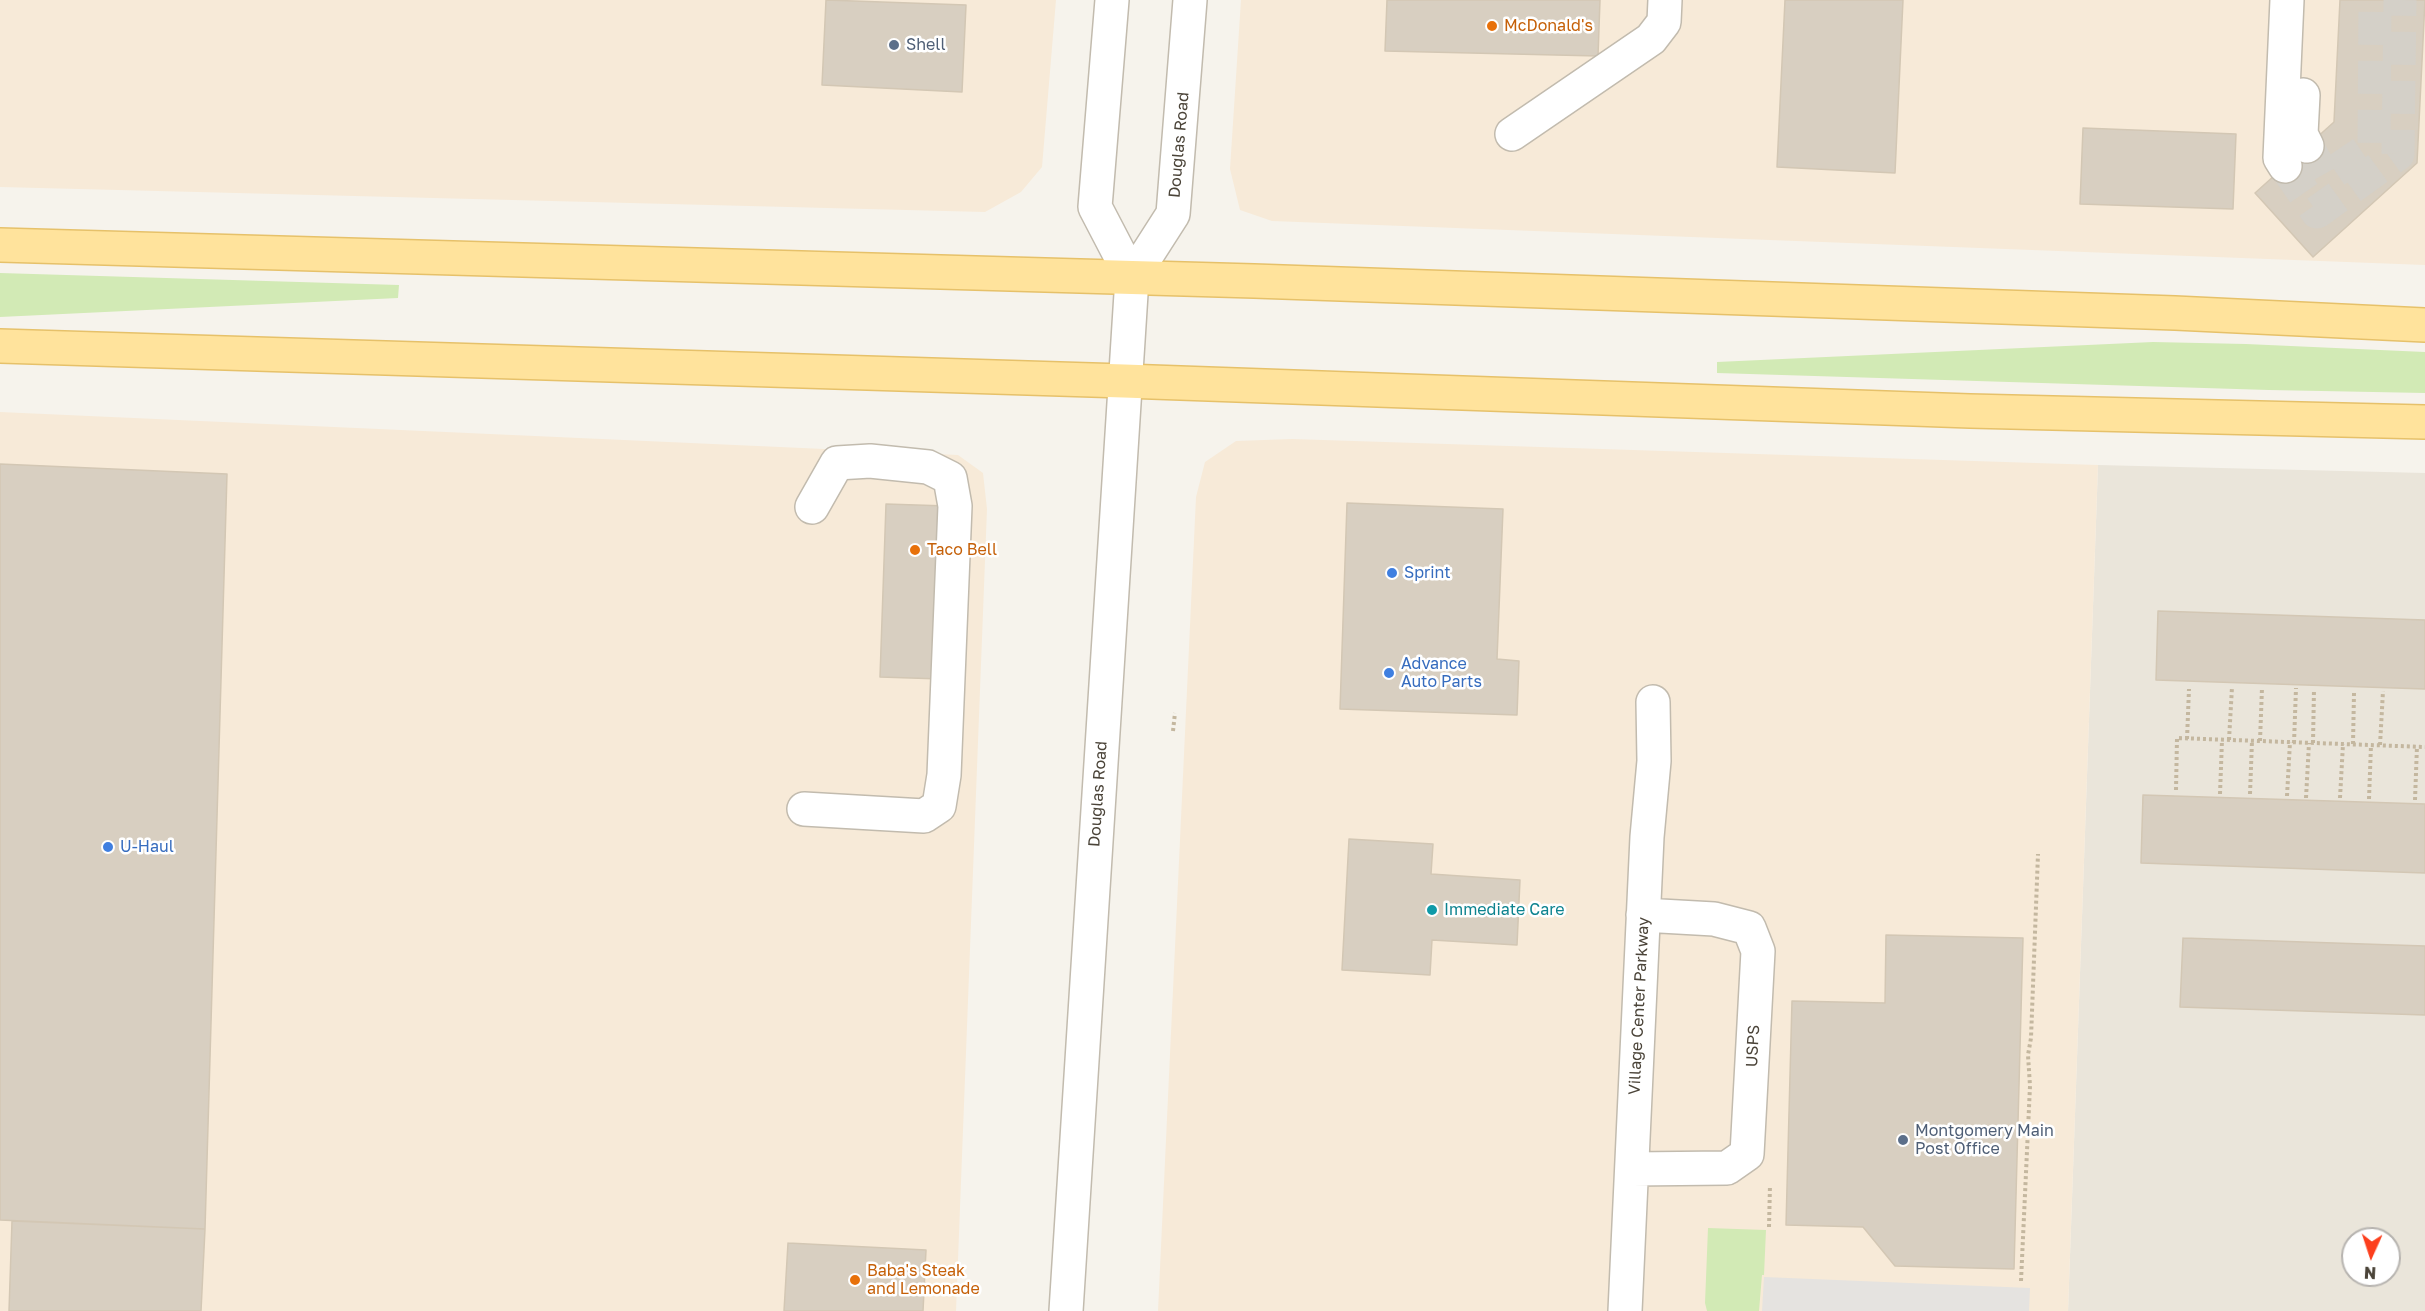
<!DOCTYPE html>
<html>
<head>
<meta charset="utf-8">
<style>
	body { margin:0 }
	#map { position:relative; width:2425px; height:1311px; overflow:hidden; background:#f6f3ec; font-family:"Golos Text",sans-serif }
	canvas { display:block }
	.north { position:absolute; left:2341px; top:1227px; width:60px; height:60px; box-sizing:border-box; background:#fff; border:2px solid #b7b4b0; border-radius:50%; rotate:183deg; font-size:16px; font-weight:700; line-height:24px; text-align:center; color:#4b4439 }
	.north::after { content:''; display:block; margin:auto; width:21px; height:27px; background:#fc3f1d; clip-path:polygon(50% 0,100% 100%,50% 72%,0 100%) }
</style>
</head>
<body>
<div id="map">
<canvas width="2425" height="1311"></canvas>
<div class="north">N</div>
</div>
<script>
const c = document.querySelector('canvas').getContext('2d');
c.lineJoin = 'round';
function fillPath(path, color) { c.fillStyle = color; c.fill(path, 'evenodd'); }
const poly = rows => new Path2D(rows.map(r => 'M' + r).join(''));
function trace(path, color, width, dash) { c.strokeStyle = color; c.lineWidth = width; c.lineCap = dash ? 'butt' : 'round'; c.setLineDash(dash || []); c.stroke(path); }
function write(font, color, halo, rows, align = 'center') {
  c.font = font + ' "Golos Text",sans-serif'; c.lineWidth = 5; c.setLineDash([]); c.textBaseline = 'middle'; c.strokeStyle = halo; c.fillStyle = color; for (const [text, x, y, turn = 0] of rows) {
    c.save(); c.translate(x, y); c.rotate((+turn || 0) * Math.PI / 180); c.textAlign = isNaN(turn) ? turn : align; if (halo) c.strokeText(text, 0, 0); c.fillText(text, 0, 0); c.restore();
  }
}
const residential = poly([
	[2098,465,2425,473,2425,1311,2068,1311],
	[2353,1239,2389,1239,2389,1275,2353,1275]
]);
const commercial = poly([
	[0,0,1056,0,1042,167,1021,192,985,212,0,187],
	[1241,0,2425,0,2425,265,1272,221,1240,210,1230,169],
	[0,412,958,455,983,473,987,509,956,1311,0,1311],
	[1292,439,2098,465,2068,1311,1158,1311,1196,497,1205,462,1236,441]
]);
const green = poly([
	[0,273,399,285,398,298,0,317],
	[2153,342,2246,344,2425,352,2425,393,2269,390,1717,373,1717,362],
	[1708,1228,1766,1230,1764,1275,1762,1275,1759,1311,1707,1311,1705,1303]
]);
const parking = poly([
	[1764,1277,2030,1288,2029,1311,1762,1311]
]);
const building = poly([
	[826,0,966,5,962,92,822,85,826,0],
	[1387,0,1600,0,1598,56,1385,51,1387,0],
	[1785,0,1903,0,1895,173,1777,167,1785,0],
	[2340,0,2425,0,2417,163,2313,257,2255,193,2334,122,2340,0],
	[2083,128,2236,134,2233,209,2080,204,2083,128],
	[0,464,227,474,205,1229,0,1220,0,464],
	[1347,503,1503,509,1497,659,1519,661,1517,715,1340,709,1347,503],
	[886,504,947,506,941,679,880,677,886,504],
	[2158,611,2425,620,2425,689,2156,680,2158,611],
	[2143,795,2425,804,2425,873,2141,863,2143,795],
	[1349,839,1433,844,1431,874,1520,880,1517,945,1432,940,1430,975,1342,970,1349,839],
	[1886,935,2023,938,2014,1269,1895,1266,1863,1227,1786,1225,1792,1001,1885,1003,1886,935],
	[2183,938,2425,946,2425,1015,2180,1007,2183,938],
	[12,1221,205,1229,201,1311,9,1311,12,1221],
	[788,1243,926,1250,923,1311,784,1311,788,1243]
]);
const minorTunnel = poly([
	[2307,146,2325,178,2374,145,2375,0],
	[2285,166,2317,212,2398,154,2400,0]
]);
const path = poly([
	[1173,731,1175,713],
	[2187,739,2189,689],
	[2229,740,2232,687],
	[2260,741,2262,688],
	[2294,743,2296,688],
	[2313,743,2314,689],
	[2353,744,2354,693],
	[2380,745,2383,691],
	[2176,790,2177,738,2425,747],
	[2220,794,2222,740],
	[2250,794,2252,741],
	[2287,796,2290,742],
	[2306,798,2309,743],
	[2340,798,2343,744],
	[2369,799,2371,745],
	[2415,800,2417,746],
	[1769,1227,1770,1185],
	[2021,1281,2030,1086,2028,1055,2031,1038,2038,854]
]);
const minor = poly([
	[1112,0,1095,207,1132,278],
	[2303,95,2301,134,2307,146],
	[1512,134,1651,39,1664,22,1665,0],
	[2285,166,2280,158,2287,0],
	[804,809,924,816,939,806,944,775,955,506,950,478,928,467,870,461,837,463,812,507],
	[1632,1169,1727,1168,1747,1154,1758,951,1749,928,1714,919,1643,915],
	[1066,1311,1132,278,1173,214,1190,0],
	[1625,1311,1647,837,1654,761,1653,702]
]);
const major = poly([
	[0,245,1254,281,2175,313,2425,325],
	[0,346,1124,381,1970,411,2425,422]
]);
const markers = [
	[1492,26,6,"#e8710a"],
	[894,45,6,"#5c6f8a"],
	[915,550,6,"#e8710a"],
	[1392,573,6,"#3f7fe0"],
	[1389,673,6,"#3f7fe0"],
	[108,847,6,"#3f7fe0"],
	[1432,910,6,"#0f9aa8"],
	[1903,1140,6,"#5c6f8a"],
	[855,1280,6,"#e8710a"]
];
const foodNames = [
	["McDonald's",1504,26],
	["Taco Bell",927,550],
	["Baba's Steak",867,1271],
	["and Lemonade",867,1289]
];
const serviceNames = [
	["Shell",906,45],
	["Montgomery Main",1915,1131],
	["Post Office",1915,1149]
];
const streetNames = [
	["Douglas Road",1179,145,-85],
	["Douglas Road",1098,794,-86],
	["Village Center Parkway",1639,1006,-87],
	["USPS",1753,1046,-87]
];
const shopNames = [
	["Sprint",1404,573],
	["Advance",1401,664],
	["Auto Parts",1401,682],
	["U-Haul",120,847]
];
const cultureNames = [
	["Immediate Care",1444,910]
];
fillPath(residential, '#eae5da');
fillPath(commercial, '#f7ead8');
fillPath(green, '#d2eab5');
fillPath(parking, '#e5e3e0');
fillPath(building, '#d8cfc1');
trace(building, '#d3c7b4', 1.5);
trace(minorTunnel, '#d4d0c8', 33, [33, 16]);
trace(minor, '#c2bbae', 36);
trace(major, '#e6c16a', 36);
trace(path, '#c4b79f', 4, [3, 3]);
trace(minor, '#fff', 33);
trace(major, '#ffe39c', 33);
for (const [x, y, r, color] of markers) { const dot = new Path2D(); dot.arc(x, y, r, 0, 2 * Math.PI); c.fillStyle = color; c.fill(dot); trace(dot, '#fff', 2); }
write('16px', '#c56008', '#fff', foodNames, 'left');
write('16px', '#4e5e75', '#fff', serviceNames, 'left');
write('16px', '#4b4439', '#fff', streetNames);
write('16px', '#366cbe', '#fff', shopNames, 'left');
write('16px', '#0d838f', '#fff', cultureNames, 'left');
</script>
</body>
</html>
